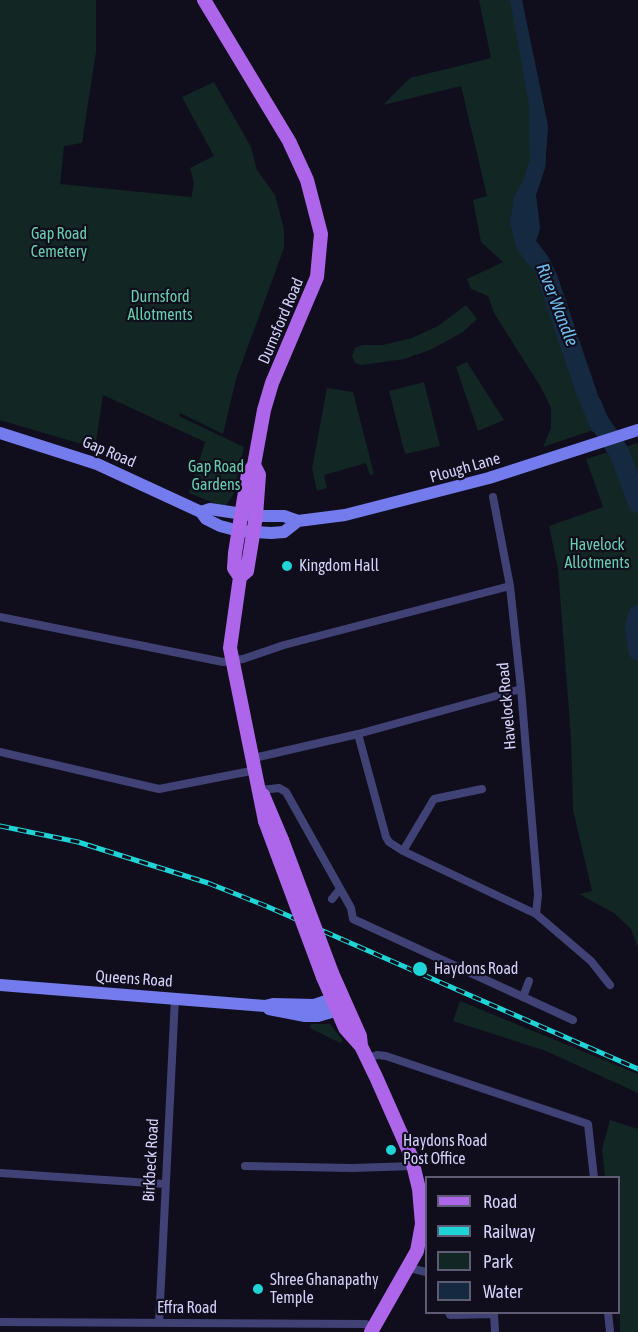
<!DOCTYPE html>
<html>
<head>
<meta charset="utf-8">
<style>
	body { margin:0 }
	#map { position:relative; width:638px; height:1332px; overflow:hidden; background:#100e1d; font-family:"Asap Condensed",sans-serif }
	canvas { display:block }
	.legend { position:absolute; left:425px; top:1176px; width:195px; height:138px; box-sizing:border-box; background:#100e1d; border:2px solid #5e5c75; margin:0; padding:8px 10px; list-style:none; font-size:18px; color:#d2d0f9 }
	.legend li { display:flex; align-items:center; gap:12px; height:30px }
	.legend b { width:30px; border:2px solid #5e5c75 }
</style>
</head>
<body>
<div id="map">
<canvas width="638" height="1332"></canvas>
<ul class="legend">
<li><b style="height:8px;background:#ad66ea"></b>Road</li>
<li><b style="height:8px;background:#1ed4d7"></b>Railway</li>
<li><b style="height:16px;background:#122623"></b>Park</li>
<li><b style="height:16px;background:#152940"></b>Water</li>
</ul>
</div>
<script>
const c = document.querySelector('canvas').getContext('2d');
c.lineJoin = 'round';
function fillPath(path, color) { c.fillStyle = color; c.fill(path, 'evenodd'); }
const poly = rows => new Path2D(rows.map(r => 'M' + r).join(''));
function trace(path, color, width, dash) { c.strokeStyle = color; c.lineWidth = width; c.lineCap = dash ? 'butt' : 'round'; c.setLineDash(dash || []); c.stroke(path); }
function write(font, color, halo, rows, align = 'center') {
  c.font = font + ' "Asap Condensed",sans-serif'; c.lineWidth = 4.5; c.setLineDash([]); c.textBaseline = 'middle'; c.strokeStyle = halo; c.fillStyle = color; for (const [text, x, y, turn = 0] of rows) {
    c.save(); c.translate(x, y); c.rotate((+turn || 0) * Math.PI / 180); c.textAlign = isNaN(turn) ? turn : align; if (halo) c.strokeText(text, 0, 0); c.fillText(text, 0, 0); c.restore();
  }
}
const green = poly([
	[0,0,96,0,96,52,82,143,64,146,60,184,191,197,191,200,194,183,190,168,214,156,182,97,214,82,251,147,257,170,275,195,284,229,284,248,236,379,223,434,180,413,179,416,244,447,233,495,226,505,218,505,189,493,205,442,103,395,95,448,0,420],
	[479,0,522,0,548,126,545,168,536,195,540,228,536,241,547,255,557,275,608,425,543,447,551,428,551,408,542,389,494,313,488,296,471,289,467,279,503,262,481,242,473,200,487,196,461,86,383,105,410,78,491,58],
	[466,305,477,319,463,332,430,350,404,359,362,365,355,363,352,356,355,348,362,345,383,345,412,338,438,326],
	[467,362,504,420,478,431,456,367],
	[424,382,440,446,405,454,389,391],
	[327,388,353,392,374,474,370,475,366,463,324,475,327,488,317,491,312,469],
	[638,443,638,948,631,929,614,913,579,894,592,891,573,810,571,737,558,569,549,526,603,507,586,459],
	[460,1001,638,1074,638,1093,546,1051,453,1021],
	[311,1024,330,1024,343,1041,340,1043,310,1028],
	[610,1120,638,1129,638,1332,620,1332,618,1178,605,1177,602,1149]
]);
const water = poly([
	[510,0,522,0,548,126,545,168,536,195,540,228,536,241,547,255,557,275,608,425,592,432,576,393,535,272,517,250,510,223,514,196,524,179,530,158,529,105]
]);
const river = poly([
	[592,405,598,420,619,452,638,503],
	[638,615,635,626,638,651]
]);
const street = poly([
	[0,617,223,662,243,659,284,645,510,586],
	[358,734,386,837,389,842,403,851,536,914,538,895,521,689,510,586,493,497],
	[0,752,159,789,256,770],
	[254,758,358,734,521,689],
	[261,790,279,788,286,792,351,908,353,919,523,997,529,981],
	[403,851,434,799,482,789],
	[332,899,340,889],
	[536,914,591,961,610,985],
	[523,997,573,1020],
	[366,1059,377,1055,386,1056,588,1124,594,1178],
	[245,1166,352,1168,414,1166],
	[0,1173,165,1184],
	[410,1268,426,1272],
	[449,1312,450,1315,494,1314,495,1332],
	[608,1312,610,1332],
	[0,1322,366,1324,372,1327],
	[159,1323,175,998]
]);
const secondary = poly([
	[0,433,97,464,201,512,206,519,220,526,239,531,271,533,284,532,298,521],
	[201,512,210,509,256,516,284,516,298,521,345,515,489,478,638,430],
	[0,985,265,1006,273,1004,314,1005,341,996],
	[269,1009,305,1016,318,1016,345,1008]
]);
const primary = poly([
	[204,0,289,141,307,180,321,234,317,277,272,383,264,410,254,465,248,474,235,553,234,568,240,577,230,648,265,821],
	[240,577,247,571,256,516,259,475,254,465],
	[263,795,282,840],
	[332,973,360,1036,361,1046],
	[323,977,345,1028,361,1046,376,1077,411,1156,419,1189,422,1224,417,1251,371,1332]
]);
const rail = poly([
	[0,826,78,842,208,883,266,906,638,1069]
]);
const primaryBridge = poly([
	[265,821,323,977],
	[282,840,332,973]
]);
const markers = [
	[287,566,6,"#1ed4d7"],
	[420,969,8,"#1ed4d7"],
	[391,1150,6,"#1ed4d7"],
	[258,1289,6,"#1ed4d7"]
];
const parkNames = [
	["Gap Road",59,234],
	["Cemetery",59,252],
	["Durnsford",160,297],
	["Allotments",160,315],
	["Gap Road",216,467],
	["Gardens",216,485],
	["Havelock",597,545],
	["Allotments",597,563]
];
const streetNames = [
	["Durnsford Road",281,321,-67],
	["Gap Road",109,452,23],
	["Plough Lane",465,468,-16],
	["Havelock Road",507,706,-95],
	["Queens Road",134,979,4],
	["Birkbeck Road",151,1160,-87],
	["Effra Road",187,1308]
];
const poiNames = [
	["Kingdom Hall",299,566],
	["Haydons Road",434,969],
	["Haydons Road",403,1141],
	["Post Office",403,1159],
	["Shree Ghanapathy",270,1280],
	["Temple",270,1298]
];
const waterNames = [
	["River Wandle",557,305,69]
];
fillPath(green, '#122623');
fillPath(water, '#152940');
trace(river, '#152940', 20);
trace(street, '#404275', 8);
trace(secondary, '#747bec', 12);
trace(primary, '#ad66ea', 14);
trace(rail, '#1ed4d7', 5);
trace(rail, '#100e1d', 3, [9]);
trace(primaryBridge, '#ad66ea', 14);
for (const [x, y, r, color] of markers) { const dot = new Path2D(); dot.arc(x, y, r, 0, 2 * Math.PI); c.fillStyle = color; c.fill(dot); trace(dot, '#100e1d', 2); }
write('16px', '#67ceac', '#100e1d', parkNames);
write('16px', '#d2d0f9', '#100e1d', streetNames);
write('16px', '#d2d0f9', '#100e1d', poiNames, 'left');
write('italic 18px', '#6cbbeb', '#100e1d', waterNames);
</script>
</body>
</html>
